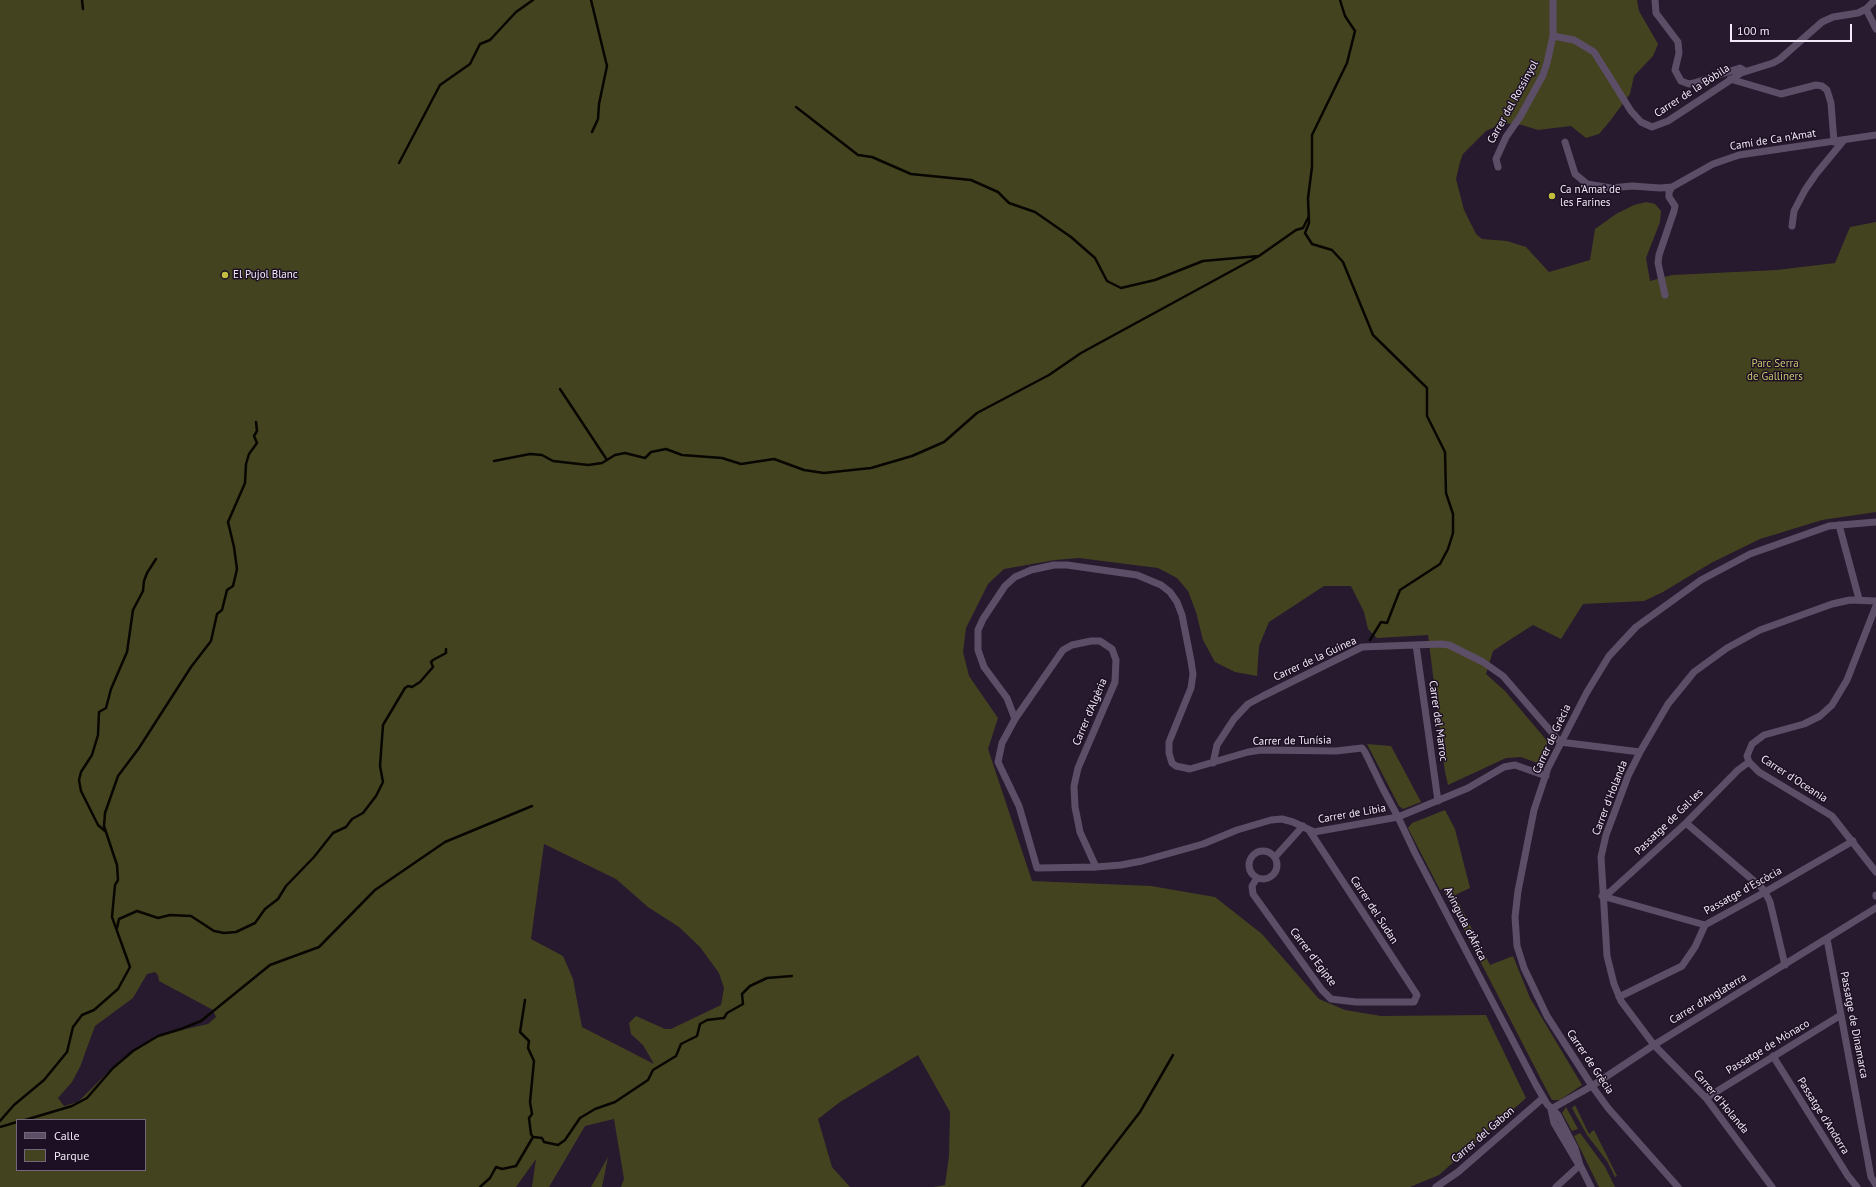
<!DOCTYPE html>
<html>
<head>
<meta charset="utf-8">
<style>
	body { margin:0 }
	#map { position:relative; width:1876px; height:1187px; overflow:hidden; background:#27192e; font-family:"PT Sans",sans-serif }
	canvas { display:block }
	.legend { position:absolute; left:16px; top:1119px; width:130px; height:52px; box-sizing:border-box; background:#1d1024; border:1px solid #726779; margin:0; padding:5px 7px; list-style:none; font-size:12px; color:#f2eaf8 }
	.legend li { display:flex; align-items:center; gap:8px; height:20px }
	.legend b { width:20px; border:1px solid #726779 }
	.scale { position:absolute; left:1730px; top:24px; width:122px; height:18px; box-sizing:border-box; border:2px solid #f2eaf8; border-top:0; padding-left:5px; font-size:12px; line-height:14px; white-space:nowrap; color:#f2eaf8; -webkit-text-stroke:3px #1d1024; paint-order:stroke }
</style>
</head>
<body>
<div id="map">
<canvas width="1876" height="1187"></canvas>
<ul class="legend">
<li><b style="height:5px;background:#5d4e67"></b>Calle</li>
<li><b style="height:11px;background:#444320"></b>Parque</li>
</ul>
<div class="scale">100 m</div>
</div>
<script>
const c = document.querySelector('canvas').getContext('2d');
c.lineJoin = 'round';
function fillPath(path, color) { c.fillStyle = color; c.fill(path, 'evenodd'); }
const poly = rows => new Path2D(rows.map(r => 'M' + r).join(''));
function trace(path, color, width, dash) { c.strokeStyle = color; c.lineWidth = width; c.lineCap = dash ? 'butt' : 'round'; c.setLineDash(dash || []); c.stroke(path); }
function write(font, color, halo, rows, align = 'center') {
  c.font = font + ' "PT Sans",sans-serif'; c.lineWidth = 3; c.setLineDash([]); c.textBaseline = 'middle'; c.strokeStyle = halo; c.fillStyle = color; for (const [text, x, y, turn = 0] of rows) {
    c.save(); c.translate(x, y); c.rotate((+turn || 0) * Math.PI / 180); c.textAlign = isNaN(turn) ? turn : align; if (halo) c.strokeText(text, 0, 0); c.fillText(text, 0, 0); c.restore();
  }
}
const green = poly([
	[0,0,1637,0,1639,11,1658,44,1653,56,1634,76,1630,94,1610,121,1599,134,1586,138,1571,126,1538,130,1522,125,1503,123,1486,131,1463,154,1460,162,1456,179,1464,210,1476,234,1482,239,1507,241,1526,247,1549,272,1590,260,1595,229,1616,214,1634,205,1646,202,1655,204,1661,211,1660,222,1646,258,1650,281,1672,275,1777,270,1835,263,1850,227,1876,222,1876,512,1822,520,1760,539,1711,563,1663,592,1644,601,1583,604,1561,639,1533,625,1508,641,1493,651,1486,674,1505,691,1548,742,1540,764,1521,757,1506,758,1448,785,1445,772,1428,635,1377,638,1368,629,1364,612,1351,586,1324,586,1269,622,1259,646,1257,676,1235,672,1215,662,1203,640,1196,612,1188,591,1177,578,1158,568,1079,558,1055,560,1004,569,988,584,966,628,963,652,969,676,998,718,988,749,1032,881,1151,886,1215,897,1262,934,1319,999,1345,1010,1381,1016,1486,1015,1526,1098,1439,1175,1410,1187,933,1187,945,1185,949,1156,950,1112,918,1055,840,1102,818,1119,832,1167,850,1187,621,1187,624,1179,614,1119,585,1126,549,1187,532,1187,536,1159,516,1187,0,1187],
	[544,844,616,879,648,907,679,927,700,947,719,973,724,988,721,1005,671,1029,665,1029,636,1016,629,1023,631,1034,643,1045,654,1064,582,1027,573,979,563,956,531,939],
	[155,972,158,975,159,981,213,1010,216,1017,208,1024,159,1035,119,1061,78,1102,64,1106,58,1098,72,1082,80,1067,95,1026,133,998,147,974],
	[17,1120,145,1120,145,1170,17,1170],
	[1367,744,1391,746,1421,802,1403,809,1399,806],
	[1445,810,1455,829,1470,888,1455,895,1490,965,1513,956,1530,998,1582,1085,1560,1100,1552,1100,1545,1087,1443,889,1440,890,1408,828,1412,823],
	[1575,1105,1589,1134,1594,1130,1617,1176,1615,1177,1607,1161,1587,1135,1572,1108],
	[1566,1107,1578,1129,1572,1131,1562,1113],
	[1580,1133,1605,1167,1615,1187,1599,1187,1574,1136],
	[608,1157,602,1187,591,1187]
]);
const stream = poly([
	[82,0,83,9],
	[591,0,607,66,599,104,598,119,592,132],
	[1340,0,1345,16,1355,31,1347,63,1312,135,1312,167,1308,198,1309,223,1305,233,1312,244,1332,250,1343,262,1373,335,1427,388,1427,416,1445,452,1446,493,1453,514,1453,533,1448,549,1440,564,1400,590,1387,623,1381,622,1370,640],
	[796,107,858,155,872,157,911,174,971,180,998,192,1009,203,1035,212,1071,237,1095,258,1107,281,1121,288,1155,280,1203,261,1259,256,1296,230,1303,228,1309,216],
	[399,163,440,85,470,64,480,44,490,40,516,12,533,0],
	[560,389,607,460],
	[494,461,530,454,542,455,553,461,588,465,602,463,615,455,625,453,645,458,651,452,666,449,682,455,722,458,741,464,774,459,804,470,824,473,871,468,912,456,944,442,977,413,1049,375,1081,353,1259,256],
	[105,831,98,825,81,791,79,780,81,772,92,755,98,735,99,712,106,708,111,689,127,652,133,610,143,591,144,581,147,573,156,559],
	[117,928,119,919,137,911,158,918,170,915,191,916,214,931,224,933,236,932,255,923,265,909,278,899,286,886,314,857,333,833,346,827,352,819,363,813,376,796,383,782,380,766,383,725,405,688,408,686,412,687,420,682,433,667,431,662,433,660,446,653,446,649],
	[525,1000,520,1032,529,1041,528,1048,534,1061,530,1102,532,1114,529,1118,531,1134,533,1137],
	[25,1120,72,1106,87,1098,113,1068,133,1051,158,1036,181,1029,201,1021,270,965,319,947,375,890,445,842,532,806],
	[0,1121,14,1105,44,1080,67,1052,73,1027,82,1015,94,1010,118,989,130,967,112,917,115,885,118,880,117,865,104,826,105,813,118,776,139,748,191,667,211,641,217,614,222,610,227,590,233,586,237,569,234,547,228,522,245,483,246,464,249,454,257,443,254,436,257,431,256,422],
	[0,1127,17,1122],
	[480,1187,490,1178,496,1167,502,1169,516,1166,533,1137,542,1138,544,1142,558,1145,565,1140,580,1118,595,1109,615,1102,648,1080,653,1070,676,1056,681,1044,697,1036,700,1024,707,1020,724,1018,727,1013,743,1004,742,994,750,986,767,978,792,976],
	[1082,1187,1140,1112,1173,1055]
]);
const minor = poly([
	[1655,0,1656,13,1678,42,1679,53,1675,70,1681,81,1689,84,1694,83,1740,68,1745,71],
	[1875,0,1866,9,1876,29],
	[1553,36,1574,40,1594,52,1631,111,1641,122,1652,127,1668,121,1741,73,1773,63,1780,59,1822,22,1833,17,1858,13,1866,9],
	[1730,79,1781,94,1816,85,1822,86,1827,90,1831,103,1834,142],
	[1565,142,1575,174,1587,184,1611,188,1632,186,1660,188,1672,187,1713,164,1739,155,1876,135],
	[1498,167,1496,159,1506,137,1520,117,1543,75,1547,63,1553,36,1553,0],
	[1792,226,1794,211,1805,190,1816,174,1844,140],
	[1665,295,1658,263,1659,255,1674,211,1675,206,1669,197,1669,192,1672,187],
	[1839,525,1859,599],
	[1876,606,1847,680,1832,705,1820,716,1804,724,1764,735,1752,744,1747,756,1749,762,1759,772,1832,816,1876,872],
	[1416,645,1438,801],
	[1015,719,1063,650,1072,645,1091,641,1100,641,1112,649,1116,660,1115,682,1078,768,1074,786,1075,807,1080,832,1096,867],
	[1213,763,1217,745,1234,719,1248,704,1263,696,1362,647,1441,644,1449,645,1483,662,1503,676,1560,742,1640,752],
	[1546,776,1515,765,1504,767,1468,788,1398,817,1314,832,1293,822,1282,819,1271,820,1237,830,1203,844,1142,861,1121,865,1096,867,1037,868,1019,806,998,762,1002,743,1015,719,1007,698,984,667,978,650,978,630,983,619,1005,586,1015,577,1031,570,1054,565,1067,565,1137,575,1161,585,1170,592,1177,602,1182,615,1191,661,1193,674,1191,688,1169,742,1169,753,1172,763,1176,766,1190,769,1248,752,1261,750,1336,751,1362,748,1365,752,1383,789,1398,817,1415,853,1536,1085,1547,1104,1558,1115,1575,1148,1580,1165,1591,1187],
	[1686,823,1761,887,1765,892,1770,902,1785,965],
	'1249 865a14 14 0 1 1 28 0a14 14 0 1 1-28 0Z',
	[1275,857,1303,826],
	[1257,878,1252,886,1253,894,1322,990,1331,999,1356,1002,1414,1002,1417,995,1309,830],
	[1876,895,1876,896],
	[1602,896,1610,892,1686,823,1738,770,1749,762],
	[1602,896,1705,925],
	[1827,939,1871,1177,1876,1185],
	[1619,997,1682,966,1695,947,1705,925,1765,892,1853,841],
	[1773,1056,1848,1176,1857,1187],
	[1706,1098,1841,1015],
	[1551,1109,1592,1086,1654,1045,1876,908],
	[1551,1109,1554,1123,1577,1162],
	[1436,1187,1458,1172,1543,1098],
	[1556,1187,1580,1165],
	[1678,1187,1608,1108,1592,1086,1547,1016,1524,968,1517,946,1515,917,1518,891,1534,810,1548,768,1587,692,1609,656,1636,627,1701,580,1750,554,1829,526,1876,522],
	[1772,1187,1706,1098,1654,1045,1621,1001,1614,984,1607,956,1601,857,1606,835,1628,776,1640,752,1668,704,1694,672,1727,648,1760,630,1832,604,1850,600,1876,601]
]);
const markers = [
	[1552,196,4,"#c2bd3f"],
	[225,275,4,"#c2bd3f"]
];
const streetNames = [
	["Carrer de la Bòbila",1692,91,-33],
	["Carrer del Rossinyol",1513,102,-61],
	["Camí de Ca n'Amat",1773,140,-9],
	["Carrer de la Guinea",1315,659,-25],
	["Carrer d'Algèria",1090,712,-67],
	["Carrer del Marroc",1438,721,82],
	["Carrer de Grècia",1552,739,-65],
	["Carrer de Tunísia",1292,741,-1],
	["Carrer d'Oceania",1794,779,33],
	["Carrer d'Holanda",1610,798,-69],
	["Carrer de Líbia",1352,814,-10],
	["Passatge de Gal·les",1669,822,-44],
	["Passatge d'Escòcia",1743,891,-29],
	["Carrer del Sudan",1374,910,57],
	["Avinguda d'Àfrica",1465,924,63],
	["Carrer d'Egipte",1313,957,53],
	["Carrer d'Anglaterra",1708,999,-31],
	["Passatge de Dinamarca",1854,1025,79],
	["Passatge de Mònaco",1768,1047,-31],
	["Carrer de Grècia",1590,1062,56],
	["Carrer d'Holanda",1721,1102,50],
	["Passatge d'Andorra",1823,1116,58],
	["Carrer del Gabon",1483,1135,-41]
];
const poiNames = [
	["Ca n'Amat de",1560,190],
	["les Farines",1560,203],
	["El Pujol Blanc",233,275]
];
const parkNames = [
	["Parc Serra",1775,364],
	["de Galliners",1775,377]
];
fillPath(green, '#444320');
trace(stream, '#080600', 2.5);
trace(minor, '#5d4e67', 7);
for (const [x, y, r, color] of markers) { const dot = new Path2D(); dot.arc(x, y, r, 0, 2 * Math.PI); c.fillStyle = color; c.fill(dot); trace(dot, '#1d1024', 1.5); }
write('11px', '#f2eaf8', '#1d1024', streetNames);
write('11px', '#f2eaf8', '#1d1024', poiNames, 'left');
write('11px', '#c9c66f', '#1d1024', parkNames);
</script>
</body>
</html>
